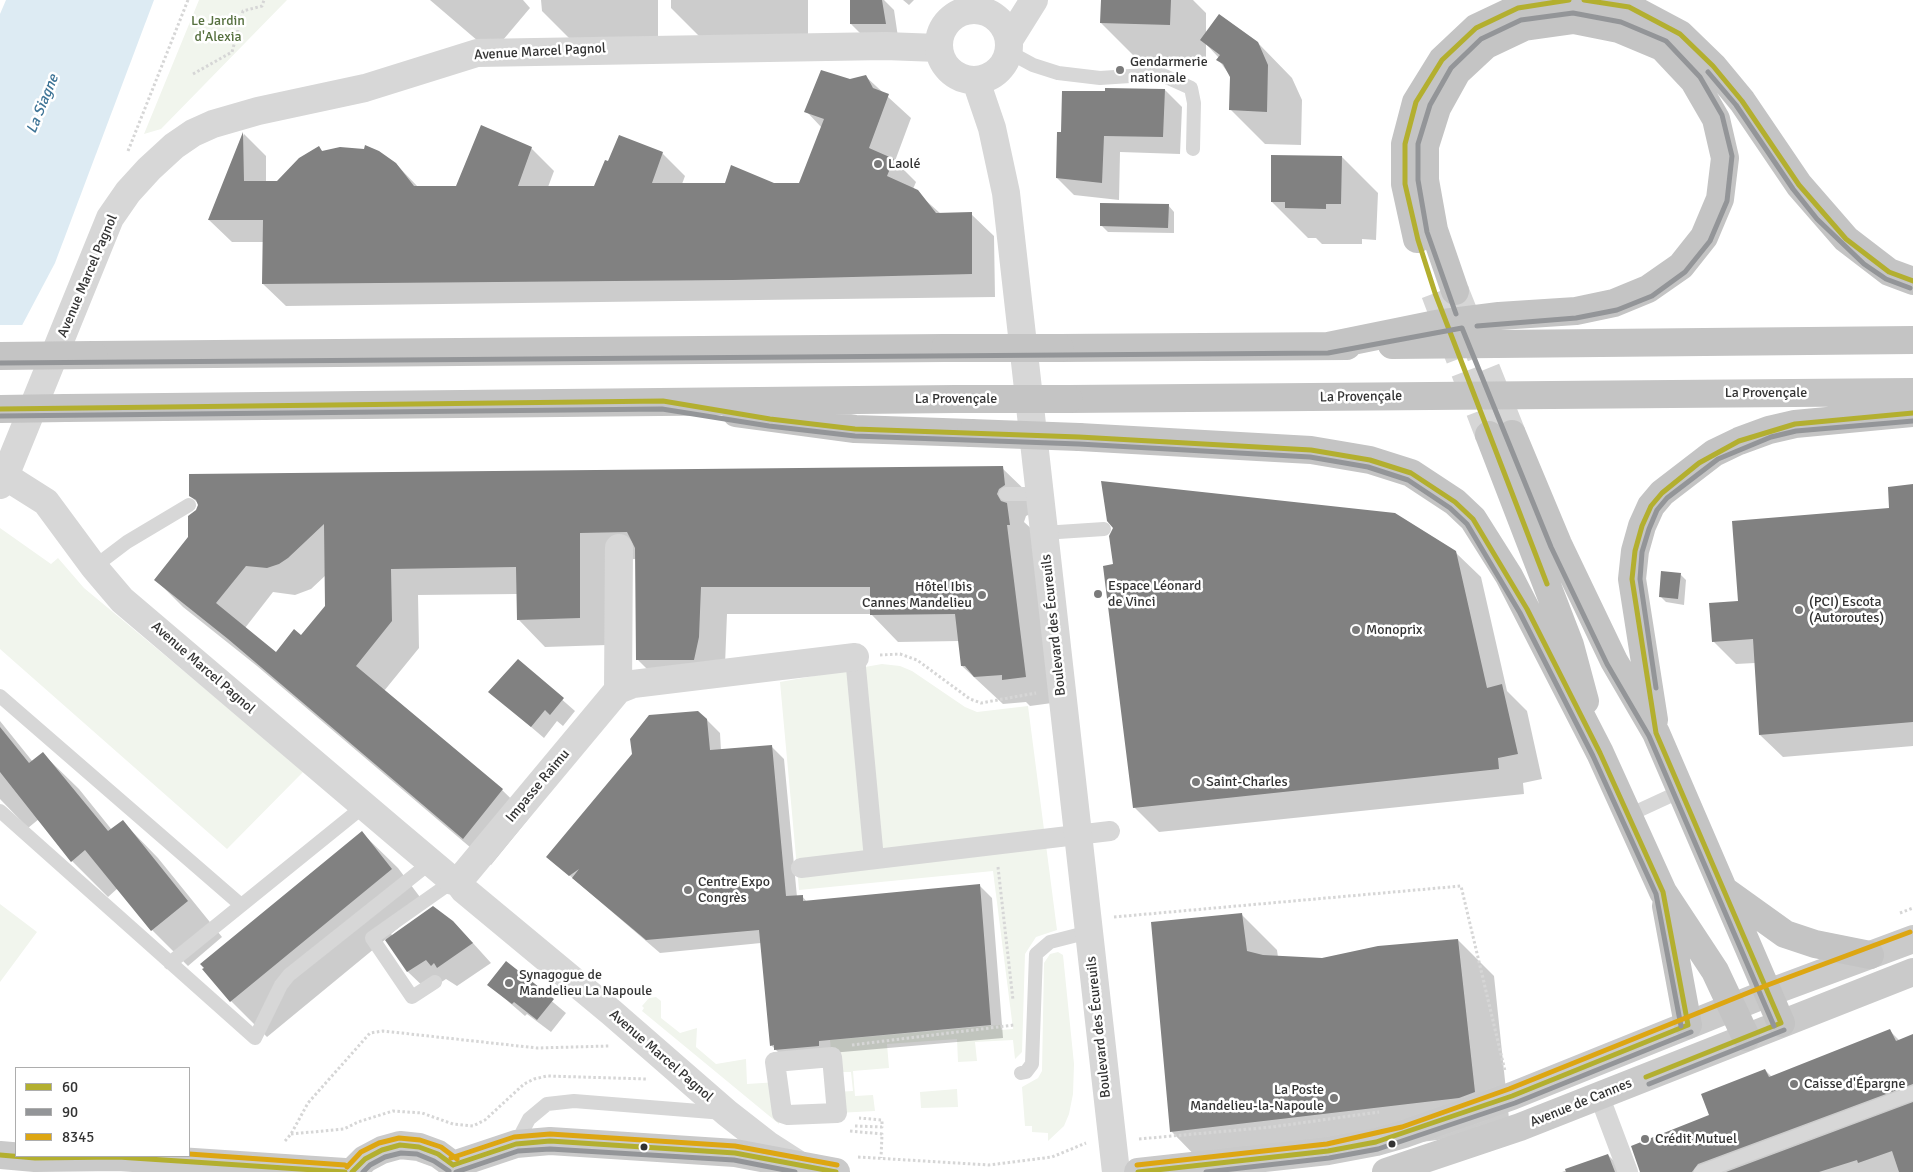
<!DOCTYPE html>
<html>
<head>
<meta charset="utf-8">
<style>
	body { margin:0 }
	#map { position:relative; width:1913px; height:1172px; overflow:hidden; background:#fff; font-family:Signika,sans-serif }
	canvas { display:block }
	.legend { position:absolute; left:15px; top:1067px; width:175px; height:90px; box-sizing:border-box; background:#fff; border:1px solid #adadad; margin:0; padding:6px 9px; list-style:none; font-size:15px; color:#333 }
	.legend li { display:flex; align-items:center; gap:10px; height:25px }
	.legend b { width:25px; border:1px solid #adadad }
</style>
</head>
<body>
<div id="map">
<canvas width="1913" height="1172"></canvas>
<ul class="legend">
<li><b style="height:6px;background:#b3af2f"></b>60</li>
<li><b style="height:6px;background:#939598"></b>90</li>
<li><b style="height:6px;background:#dda612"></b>8345</li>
</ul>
</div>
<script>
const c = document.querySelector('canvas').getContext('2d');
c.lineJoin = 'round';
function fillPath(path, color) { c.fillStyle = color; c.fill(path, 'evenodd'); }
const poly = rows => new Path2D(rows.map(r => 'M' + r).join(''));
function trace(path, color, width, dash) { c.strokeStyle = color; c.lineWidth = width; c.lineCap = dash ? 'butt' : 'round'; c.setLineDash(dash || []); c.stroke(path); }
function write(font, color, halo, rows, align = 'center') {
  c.font = font + ' Signika,sans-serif'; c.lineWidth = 5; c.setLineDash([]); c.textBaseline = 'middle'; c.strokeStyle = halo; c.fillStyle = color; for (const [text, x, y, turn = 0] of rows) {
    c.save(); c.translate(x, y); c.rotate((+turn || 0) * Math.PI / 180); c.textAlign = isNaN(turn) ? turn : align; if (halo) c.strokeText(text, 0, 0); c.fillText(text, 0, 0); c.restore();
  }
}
const green = poly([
	[199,0,287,0,161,129,144,134],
	[0,528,51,564,58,558,84,588,304,771,227,849,0,649],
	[882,664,900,666,912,671,965,707,977,712,1028,706,1057,930,1036,937,1025,954,1022,1052,1015,1059,1013,1040,975,1042,977,1061,958,1062,957,1039,887,1044,889,1068,853,1071,855,1096,873,1095,875,1111,837,1113,836,1092,853,1091,851,1072,833,1072,830,1040,1000,1025,1001,1030,1013,1029,993,871,799,890,780,682],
	[0,904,37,932,0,982],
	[1058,952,1063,955,1074,1064,1073,1094,1069,1114,1064,1126,1048,1141,1048,1133,1032,1132,1032,1126,1025,1126,1022,1087,1038,1078,1042,1071,1044,963,1050,954],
	[656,997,661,1001,661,1018,680,1033,697,1028,696,1047,716,1064,746,1059,747,1084,778,1082,779,1124,642,1011,644,1008,642,1006,649,998],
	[957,1089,958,1107,921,1108,920,1092]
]);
const water = poly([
	[6,0,154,0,55,263,0,367,0,14]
]);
const pier = poly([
	[0,325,25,325,0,369]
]);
const shadow = poly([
	[430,0,523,0,530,8,492,53],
	[541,0,658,0,658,43,577,46,542,11],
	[671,0,808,0,808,43,707,44,671,8],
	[852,0,884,0,894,10,898,37,864,37,851,24],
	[903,0,914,0,909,5],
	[1102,0,1193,0,1206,13,1206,34,1258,43,1292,78,1302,100,1301,145,1265,144,1231,110,1231,77,1218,59,1219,58,1206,44,1206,60,1137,59,1101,23],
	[865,76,911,118,895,161,916,182,913,189,941,214,971,214,994,236,995,297,286,306,263,284,264,242,232,242,209,220,244,134,266,156,266,182,277,182,319,148,323,152,396,164,419,188,457,188,531,148,554,171,548,187,595,187,662,153,685,176,682,184,800,184,822,128,806,111,850,80],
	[1165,90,1182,107,1180,154,1120,152,1119,200,1074,195,1057,178,1062,133],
	[1342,157,1378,193,1376,240,1362,239,1362,244,1322,244,1316,238,1308,238,1272,202],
	[1168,205,1174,212,1174,233,1108,232,1102,226],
	[1002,468,1030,495,1032,513,1026,516,1024,522,1034,531,1052,703,1030,706,1026,702,1003,704,962,666,959,641,898,642,871,614,727,614,725,665,665,687,638,660,636,559,607,560,607,645,545,647,518,619,517,594,418,595,419,648,384,691,502,790,530,817,491,865,257,666,183,607,156,580,189,537,199,504,190,496],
	[326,575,326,606,301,637,276,653,245,628,273,592,295,595,311,589],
	[1913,486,1913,746,1783,757,1760,735,1755,663,1736,664,1713,641,1739,602,1891,509],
	[1455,552,1481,577,1507,691,1527,711,1542,779,1523,783,1524,794,1159,832,1134,807],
	[1680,574,1686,580,1684,605,1666,602,1660,596],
	[518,661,575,711,563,726,557,721,544,738,490,692],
	[707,720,720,733,721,751,771,746,784,759,797,897,802,896,807,902,979,885,992,898,1003,1038,831,1053,788,1062,771,1045,761,943,660,953,548,857],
	[0,721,33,762,43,754,79,789,112,830,123,822,158,858,222,937,188,966,152,930,118,888,108,897,72,861,39,819,28,828,0,799],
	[362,833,398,868,426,905,391,934,393,936,472,942,491,963,457,986,446,979,428,991,408,972,386,939,267,1037,231,1001],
	[1241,914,1277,950,1278,957,1322,959,1458,940,1494,976,1510,1128,1495,1133,1207,1168,1172,1132],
	[506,963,566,1013,551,1032,527,1014,525,1016,489,985],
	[1890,1031,1900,1041,1913,1036,1913,1172,1641,1172,1765,1070,1772,1077],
	[1608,1155,1625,1172,1562,1172]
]);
const building = poly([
	[850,0,882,0,886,24,850,24],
	[1101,0,1171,0,1170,25,1100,23],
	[1219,14,1258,42,1268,65,1267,112,1229,110,1230,77,1223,64,1216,60,1220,55,1200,40],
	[821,70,850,79,866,75,873,88,889,94,869,148,894,159,887,176,918,190,936,213,972,212,972,274,733,280,262,284,263,220,208,220,243,132,244,181,277,181,299,158,319,146,322,151,340,147,364,149,365,145,379,151,396,163,414,186,456,186,481,125,532,147,518,186,594,186,605,160,608,161,619,135,663,152,652,183,725,183,731,165,774,183,799,183,824,119,804,112],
	[1105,88,1165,89,1163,137,1104,136,1102,183,1056,178,1057,132,1061,132,1062,91,1105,91],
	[1271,155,1342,156,1341,204,1326,204,1326,209,1285,208,1285,202,1271,202],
	[1100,203,1169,204,1168,228,1100,226],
	[1003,466,1005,485,999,489,997,494,1001,501,1007,503,1010,525,1007,525,1026,677,1002,680,1002,675,974,677,965,666,961,666,955,614,870,615,870,587,701,587,699,637,694,660,636,660,635,548,627,532,580,533,580,618,517,620,516,567,391,569,392,621,356,666,503,789,463,839,228,639,154,580,188,537,188,516,196,510,198,505,196,500,189,496,189,474],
	[324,524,325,606,301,635,294,629,276,652,216,603,246,566,267,568,279,564,288,558],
	[1101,481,1395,513,1456,551,1487,688,1502,684,1518,754,1498,758,1499,769,1133,808,1103,566,1113,564,1109,536,1113,528,1107,521],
	[1913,484,1913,722,1759,735,1753,639,1712,642,1709,603,1738,601,1732,521,1889,508,1888,487],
	[1661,571,1681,573,1678,599,1659,597],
	[518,659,564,698,550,715,545,710,531,727,488,692],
	[698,711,707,719,710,750,772,745,786,896,803,895,803,901,980,884,991,1025,819,1041,819,1046,774,1050,774,1045,770,1046,759,930,646,940,572,878,579,869,569,876,546,857,632,754,630,739,649,715],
	[0,727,29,763,43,752,108,831,123,820,188,901,151,931,85,850,71,862,0,772],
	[362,831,392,869,230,1002,202,969,204,968,200,964],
	[433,906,453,921,473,943,437,968,434,963,431,966,426,960,407,972,385,940],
	[1242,913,1247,951,1263,955,1322,958,1378,946,1458,939,1475,1092,1459,1098,1170,1132,1151,922],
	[506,961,554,999,537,1020,514,1002,512,1004,487,985],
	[1890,1029,1896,1041,1913,1034,1913,1084,1698,1164,1692,1172,1640,1172,1631,1146,1709,1115,1701,1094,1765,1069,1769,1077],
	[1913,1102,1913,1172,1899,1172,1892,1151,1858,1163,1857,1160,1819,1172,1726,1172],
	[1608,1154,1615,1172,1566,1172,1565,1169]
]);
const motorwayTunnel = poly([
	[1455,291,1512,434],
	[1435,293,1489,435]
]);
const path = poly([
	[193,74,232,52,243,11,262,6,264,0],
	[128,151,188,0],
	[880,655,900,654,917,660,970,699,981,703,1036,693],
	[998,867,1013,1000],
	[1900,913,1913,908],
	[1114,917,1461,886,1505,1071],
	[852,1045,1014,1025],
	[855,1126,882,1127,882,1120,859,1118],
	[850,1131,882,1134,881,1158],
	[291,1134,344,1129,358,1122,393,1111,422,1113,453,1124,473,1126,485,1120,524,1084,534,1079,547,1076,647,1079],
	[1139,1139,1272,1127,1379,1112],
	[285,1141,291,1134,308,1103,370,1033,383,1031,537,1048,609,1046],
	[858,1157,989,1165,1052,1157,1086,1143]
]);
const service = poly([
	[1009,52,1033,65,1058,73,1100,78,1160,74,1191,88,1194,103,1193,149],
	[1006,494,1039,494],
	[1043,533,1104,529],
	[94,567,127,542,189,505],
	[0,696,241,905],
	[0,811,255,1038,281,985,289,975,431,862],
	[1629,815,1681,791],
	[170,963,364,806],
	[435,982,412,997,372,938,453,881],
	[1021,1073,1026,1072,1032,1064,1036,954,1050,942,1089,932],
	[516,1144,529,1119,547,1104,574,1101,724,1113],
	[1701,1172,1913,1093]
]);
const pedestrian = poly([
	[855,657,874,859],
	[801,868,1110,831],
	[832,1057,837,1113,788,1115,782,1113,775,1062,832,1057],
	[1599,1095,1628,1172]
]);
const minor = poly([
	[5,476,46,502,94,567,122,600,396,833,453,881,458,882,464,890,611,1012,727,1113,768,1145,796,1163],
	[0,485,5,476,110,218,128,192,149,169,174,146,193,133,213,124,258,111,365,88,477,53,885,46,938,48],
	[618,690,619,548],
	[458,882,618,690,633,684,855,657]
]);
const tertiary = poly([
	'939 45a35 35 0 1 1 70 0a35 35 0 1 1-70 0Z',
	[1009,40,1034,0],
	[976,81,992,128,1006,193,1116,1172]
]);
const primary = poly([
	[0,1155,35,1158,118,1157,345,1172],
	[453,1165,516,1144,550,1141,735,1153,836,1172],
	[352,1172,365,1159,382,1150,400,1145,419,1147,438,1154,453,1165,458,1172],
	[1138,1172,1328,1151,1376,1142,1404,1134,1512,1096,1768,993,1913,939],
	[1386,1172,1520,1127,1913,972]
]);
const motorway = poly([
	[1584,0,1629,7,1680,34,1713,66,1742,101,1799,185,1846,239,1889,272,1913,281],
	[1417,239,1405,184,1405,144,1416,102,1442,60,1476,28,1518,8,1569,0],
	[1392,345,1913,340],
	[1328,346,1436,324,1499,316,1576,311,1614,303,1648,289,1681,266,1704,237,1720,199,1725,158,1716,119,1694,81,1662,47,1619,29,1574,20,1524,27,1486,45,1457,72,1437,108,1425,146,1425,180,1434,230,1455,291],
	[1060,348,1347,346],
	[94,355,945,348],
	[1069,399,1913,392],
	[66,408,956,399],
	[736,413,855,429,971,433],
	[1512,434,1558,544,1614,661,1656,733,1781,1023],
	[1489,435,1570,645,1585,701],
	[1079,437,1311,450,1370,460,1411,473,1455,502,1473,519,1509,576,1600,753,1663,892,1715,971,1746,1037],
	[1654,720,1632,579,1635,551,1642,526,1651,506,1662,493,1714,453,1739,441,1769,430,1795,424,1913,413],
	[1725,891,1785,934,1815,944,1870,955],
	[1666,906,1688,1025]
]);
const motorwayBridge = poly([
	[945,348,1060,348],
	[0,356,94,355],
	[956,399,1069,399],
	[0,409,66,408],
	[971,433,1079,437]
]);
const bus1 = poly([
	[1584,0,1629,7,1680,34,1713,66,1742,101,1799,185,1846,239,1889,272,1913,281],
	[0,409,663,401,770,419,855,429,1079,437,1311,450,1370,460,1411,473,1455,502,1473,519,1527,609,1600,753,1663,892,1688,1025],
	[1547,584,1435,293,1418,240,1405,184,1405,144,1416,102,1442,60,1476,28,1518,8,1569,0],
	[1781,1023,1656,733,1632,579,1635,551,1642,526,1651,506,1662,493,1699,463,1739,441,1795,424,1913,413],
	[1646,1077,1781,1023],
	[0,1155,35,1158,118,1157,345,1172],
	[453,1165,516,1144,550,1141,735,1153,836,1172],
	[352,1172,365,1159,382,1150,400,1145,419,1147,438,1154,453,1165],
	[1138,1172,1328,1151,1376,1142,1512,1096,1688,1025]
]);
const bus2 = poly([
	[1708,72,1736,105,1793,189,1817,219,1864,264,1886,279,1910,288],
	[1456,314,1427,232,1418,180,1418,144,1430,105,1451,68,1481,39,1521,20,1573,13,1621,22,1666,41,1700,77,1722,115,1732,156,1727,201,1710,241,1685,272,1652,296,1617,310,1576,318,1477,326],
	[0,363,1328,353,1462,328,1551,547,1607,664,1649,736,1774,1026],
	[0,416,662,409,769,426,855,436,1079,444,1310,457,1368,467,1408,480,1450,508,1467,524,1520,613,1593,756,1656,894,1681,1026],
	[1656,688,1640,579,1642,552,1649,529,1657,510,1667,498,1718,459,1771,437,1796,431,1913,421],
	[1649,1084,1784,1030],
	[363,1172,370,1165,385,1157,401,1153,417,1154,434,1161,449,1171],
	[456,1172,518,1151,550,1149,734,1160,795,1172],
	[1206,1172,1329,1158,1378,1149,1515,1103,1691,1032]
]);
const bus3 = poly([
	[189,1154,345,1165],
	[451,1158,514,1137,550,1134,735,1146,837,1165],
	[1137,1165,1327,1144,1402,1127,1509,1089,1765,986,1910,932],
	[347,1167,361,1152,379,1143,399,1138,420,1140,441,1147,457,1159]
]);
const markers = [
	[1120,70,5,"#7a7a7a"],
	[878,164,5,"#7a7a7a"],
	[1098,594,5,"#7a7a7a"],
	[982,595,5,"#7a7a7a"],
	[1799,610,5,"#7a7a7a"],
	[1356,630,5,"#7a7a7a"],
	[1196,782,5,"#7a7a7a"],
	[688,890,5,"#7a7a7a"],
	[509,983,5,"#7a7a7a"],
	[1794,1084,5,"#7a7a7a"],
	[1334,1098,5,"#7a7a7a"],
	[1645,1139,5,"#7a7a7a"],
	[1392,1144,4.5,"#333"],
	[644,1147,4.5,"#333"]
];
const parkNames = [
	["Le Jardin",218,21],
	["d'Alexia",218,37]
];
const streetNames = [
	["Avenue Marcel Pagnol",540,52,-3],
	["Avenue Marcel Pagnol",88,276,-67],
	["La Provençale",1766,393],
	["La Provençale",1361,397,-1],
	["La Provençale",956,399],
	["Boulevard des Écureuils",1054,625,-96],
	["Avenue Marcel Pagnol",203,668,41],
	["Impasse Raimu",538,786,-50],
	["Boulevard des Écureuils",1099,1027,-96],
	["Avenue Marcel Pagnol",661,1056,41],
	["Avenue de Cannes",1581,1103,-22]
];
const poiNames = [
	["Gendarmerie",1130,62],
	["nationale",1130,78],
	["Laolé",888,164],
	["Espace Léonard",1108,586],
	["de Vinci",1108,602],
	["Hôtel Ibis",972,587,"right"],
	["Cannes Mandelieu",972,603,"right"],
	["(PCI) Escota",1809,602],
	["(Autoroutes)",1809,618],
	["Monoprix",1366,630],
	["Saint-Charles",1206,782],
	["Centre Expo",698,882],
	["Congrès",698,898],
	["Synagogue de",519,975],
	["Mandelieu La Napoule",519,991],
	["Caisse d'Épargne",1804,1084],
	["La Poste",1324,1090,"right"],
	["Mandelieu-la-Napoule",1324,1106,"right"],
	["Crédit Mutuel",1655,1139]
];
const waterNames = [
	["La Siagne",43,104,-68]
];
fillPath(green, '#f1f5ed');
fillPath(water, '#ddebf3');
fillPath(pier, '#fff');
fillPath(shadow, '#0003');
fillPath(building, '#818181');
trace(motorwayTunnel, '#d6d6d6', 28, [28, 14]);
trace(path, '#d6d6d6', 3, [2.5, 2.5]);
trace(service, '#d7d7d7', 14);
trace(pedestrian, '#d7d7d7', 20);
trace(minor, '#d7d7d7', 28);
trace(tertiary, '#d7d7d7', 28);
trace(primary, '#cacaca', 28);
trace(motorway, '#c4c4c4', 28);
trace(motorwayBridge, '#c4c4c4', 28);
trace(bus1, '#b3af2f', 5);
trace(bus2, '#939598', 5);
trace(bus3, '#dda612', 5);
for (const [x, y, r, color] of markers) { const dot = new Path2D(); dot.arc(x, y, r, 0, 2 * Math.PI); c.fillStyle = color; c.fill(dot); trace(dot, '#fff', 2); }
write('14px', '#56703f', '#fff', parkNames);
write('14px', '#333', '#fff', streetNames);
write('14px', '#333', '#fff', poiNames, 'left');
write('italic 15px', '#3f7597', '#fff', waterNames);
</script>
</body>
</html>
